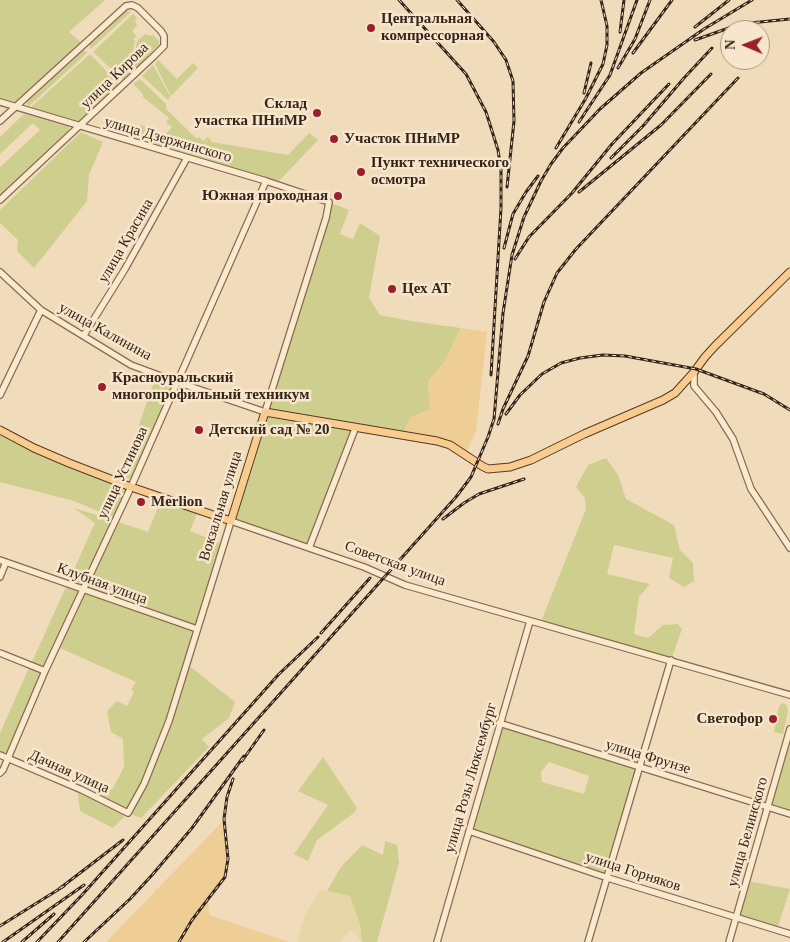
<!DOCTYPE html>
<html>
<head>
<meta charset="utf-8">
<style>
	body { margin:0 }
	#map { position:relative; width:790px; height:942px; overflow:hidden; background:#f0dbbb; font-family:"Times New Roman",serif }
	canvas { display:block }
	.north { position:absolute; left:720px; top:20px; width:50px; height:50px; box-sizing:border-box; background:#f7e6cb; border:1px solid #aa9984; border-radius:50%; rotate:271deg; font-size:14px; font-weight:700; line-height:20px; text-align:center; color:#36251a }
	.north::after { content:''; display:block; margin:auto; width:18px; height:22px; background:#9b202d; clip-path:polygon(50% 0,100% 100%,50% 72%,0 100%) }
</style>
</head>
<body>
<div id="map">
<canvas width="790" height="942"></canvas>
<div class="north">N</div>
</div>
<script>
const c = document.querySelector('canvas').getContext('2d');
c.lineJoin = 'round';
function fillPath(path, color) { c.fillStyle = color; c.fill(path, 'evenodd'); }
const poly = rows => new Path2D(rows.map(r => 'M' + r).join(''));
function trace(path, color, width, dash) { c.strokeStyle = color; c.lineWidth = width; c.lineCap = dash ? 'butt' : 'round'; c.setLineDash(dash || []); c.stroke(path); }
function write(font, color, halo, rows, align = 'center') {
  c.font = font + ' "Times New Roman",serif'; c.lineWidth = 5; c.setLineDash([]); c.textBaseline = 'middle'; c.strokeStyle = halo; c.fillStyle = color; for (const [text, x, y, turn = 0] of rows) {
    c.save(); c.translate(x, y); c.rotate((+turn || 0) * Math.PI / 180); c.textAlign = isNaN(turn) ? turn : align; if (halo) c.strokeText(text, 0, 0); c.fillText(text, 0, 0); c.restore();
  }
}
const farmland = poly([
	[319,891,327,891,350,896,360,925,362,942,351,930,339,942,297,942,305,915]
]);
const green = poly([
	[0,0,105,0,69,32,84,45,16,107,0,102],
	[125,10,131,12,91,49,89,44],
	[133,14,137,18,135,20,137,26,132,31,137,36,133,39,135,41,129,74,123,80,93,52],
	[145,34,151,36,153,35,159,41,159,45,131,72,137,41],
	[82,50,88,52,28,107,26,102,28,99],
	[90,54,119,84,78,123,30,108],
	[158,60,177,79,193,63,198,68,171,96,155,64],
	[153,65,170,96,168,100,142,76],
	[140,79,166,104,166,109,197,139,199,137,203,141,208,137,212,142,288,155,309,133,318,140,277,183,132,139,133,134,142,125,164,136,172,127,166,122,169,118,143,97,143,94,133,84],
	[24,114,69,127,69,130,0,195,0,167,40,130,33,123,0,154,0,137],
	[81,132,103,142,89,175,87,201,34,268,17,251,18,240,0,223,0,210],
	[329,202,349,210,340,234,353,239,360,223,380,236,369,298,380,315,410,321,461,328,444,363,428,381,430,409,410,418,402,436,355,429,309,548,231,521],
	[156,376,175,384,132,480,121,477],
	[0,430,131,487,115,516,110,516,74,501,0,482],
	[606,458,618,475,626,499,674,525,680,550,693,563,694,581,684,587,669,578,673,558,614,545,607,574,650,584,639,597,634,634,648,638,663,625,678,624,682,629,671,660,540,624,586,509,585,498,576,487,588,465],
	[162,497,198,511,190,531,222,544,187,664,235,702,229,718,202,739,209,747,141,818,128,813,113,828,80,811,78,794,82,790,99,799,113,788,124,767,123,739,111,732,107,711,117,701,127,706,134,692,131,690,136,682,60,648,119,522,148,532],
	[74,508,112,520,82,588,70,586,80,591,43,670,31,664,95,523],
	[29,668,41,672,7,752,0,753,0,733],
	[782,703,786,704,788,711,783,734,774,732,779,707],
	[499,723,641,768,608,878,469,831],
	[549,762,589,776,584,794,542,782,541,772],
	[790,729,790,814,769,808],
	[323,757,357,808,354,813,317,840,308,861,294,854,328,805,298,791],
	[385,841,397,845,399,863,377,942,362,942,360,925,350,896,327,891,341,867,362,845,383,855],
	[747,881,790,889,777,930,736,918]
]);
const sand = poly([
	[461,328,487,332,476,431,466,454,450,445,402,436,410,418,430,409,428,381,444,363],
	[222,822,226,849,225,877,208,901,209,915,289,942,106,942]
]);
const minor = poly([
	[0,102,266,181,329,202,326,218,265,412,177,382,131,365,41,310,0,272],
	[0,121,126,6,132,5,138,8,161,31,164,36,164,46,154,56,0,200],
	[84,335,125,269,187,158],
	[694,372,694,386,716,412,733,439,751,489,790,548],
	[0,395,41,310],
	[309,548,355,429],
	[0,560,197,629],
	[0,577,6,562],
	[0,653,45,671],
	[499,723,790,814],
	[0,755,82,790,128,813,144,784,169,721,231,521,364,567,405,585,790,695],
	[0,773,3,770,45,671,131,487,266,181],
	[469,831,608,878,790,934],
	[437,942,530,621],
	[588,942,671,660],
	[729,942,790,729]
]);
const major = poly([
	[0,430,34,448,69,463,131,487,231,521,265,412,437,441,450,445,482,466,488,469,510,467,531,460,584,434,663,400,675,393,694,372,705,357,715,346,790,272]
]);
const rail = poly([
	[399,0,466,74,486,112,498,150,501,170,501,208,491,375],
	[457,0,494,42,506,60,513,81,514,121,507,187],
	[695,27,729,0],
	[620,32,624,0],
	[695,40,740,24,790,19],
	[633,53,672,0],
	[618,68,635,39,650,0],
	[584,93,591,63],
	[579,122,610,75,637,0],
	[556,148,586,98,603,64,607,45,607,26,601,0],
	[611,158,643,126,684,78,712,48],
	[579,192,661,125,711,74],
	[504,248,513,214,526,192,538,176],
	[515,259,529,237,572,193,612,144,669,84],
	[506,414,520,395,542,374,561,363,580,358,603,355,625,356,696,369,764,394,790,410],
	[498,424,503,409,528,356,544,302,557,273,576,249,738,78],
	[443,519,464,503,479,494,524,479],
	[321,633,370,578],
	[242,761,264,730],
	[59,889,123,840],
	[0,926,64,886],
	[3,942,84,885],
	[22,942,54,914],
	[37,942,82,895,279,674,318,637],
	[58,942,456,497,471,477,488,437,494,419,503,313,512,255,524,217,541,181,551,164,563,148,600,109,641,73,704,29,752,0],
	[84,942,130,899,153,874,192,828,244,756],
	[179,942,192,920,225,877,228,859,224,819,227,797,233,779]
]);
const markers = [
	[371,28,5,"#9b202d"],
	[317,113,5,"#9b202d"],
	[334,139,5,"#9b202d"],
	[361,172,5,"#9b202d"],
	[338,196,5,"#9b202d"],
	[392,289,5,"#9b202d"],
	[102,387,5,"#9b202d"],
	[199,430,5,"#9b202d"],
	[141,502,5,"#9b202d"],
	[773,719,5,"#9b202d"]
];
const poiNames = [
	["Центральная",381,19],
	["компрессорная",381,36],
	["Склад",307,104,"right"],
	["участка ПНиМР",307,121,"right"],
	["Участок ПНиМР",344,139],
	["Пункт технического",371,163],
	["осмотра",371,180],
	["Южная проходная",328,196,"right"],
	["Цех АТ",402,289],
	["Красноуральский",112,378],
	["многопрофильный техникум",112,395],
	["Детский сад № 20",209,430],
	["Merlion",151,502],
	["Светофор",763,719,"right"]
];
const streetNames = [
	["улица Кирова",115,76,-44],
	["улица Дзержинского",168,140,16],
	["улица Красина",126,241,-60],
	["улица Калинина",105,332,29],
	["улица Устинова",123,473,-65],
	["Вокзальная улица",221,506,-73],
	["Советская улица",395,564,20],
	["Клубная улица",102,584,20],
	["улица Фрунзе",648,757,17],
	["Дачная улица",69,772,24],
	["улица Розы Люксембург",471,778,-74],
	["улица Белинского",748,832,-74],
	["улица Горняков",633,872,18]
];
fillPath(farmland, '#e6d6a8');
fillPath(green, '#cecf8e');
fillPath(sand, '#efce95');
trace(minor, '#886b54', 8);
trace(major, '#553929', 9);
trace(minor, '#fbe9ce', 5.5);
trace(major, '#f8cc8e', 7);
trace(rail, '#36251a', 3);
trace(rail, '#f7e6cb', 1, [4]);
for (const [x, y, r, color] of markers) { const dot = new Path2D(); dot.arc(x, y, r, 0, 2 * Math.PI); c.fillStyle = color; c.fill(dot); trace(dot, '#f7e6cb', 2); }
write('bold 15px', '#36251a', '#f7e6cb', poiNames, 'left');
write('15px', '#36251a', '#f7e6cb', streetNames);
</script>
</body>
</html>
